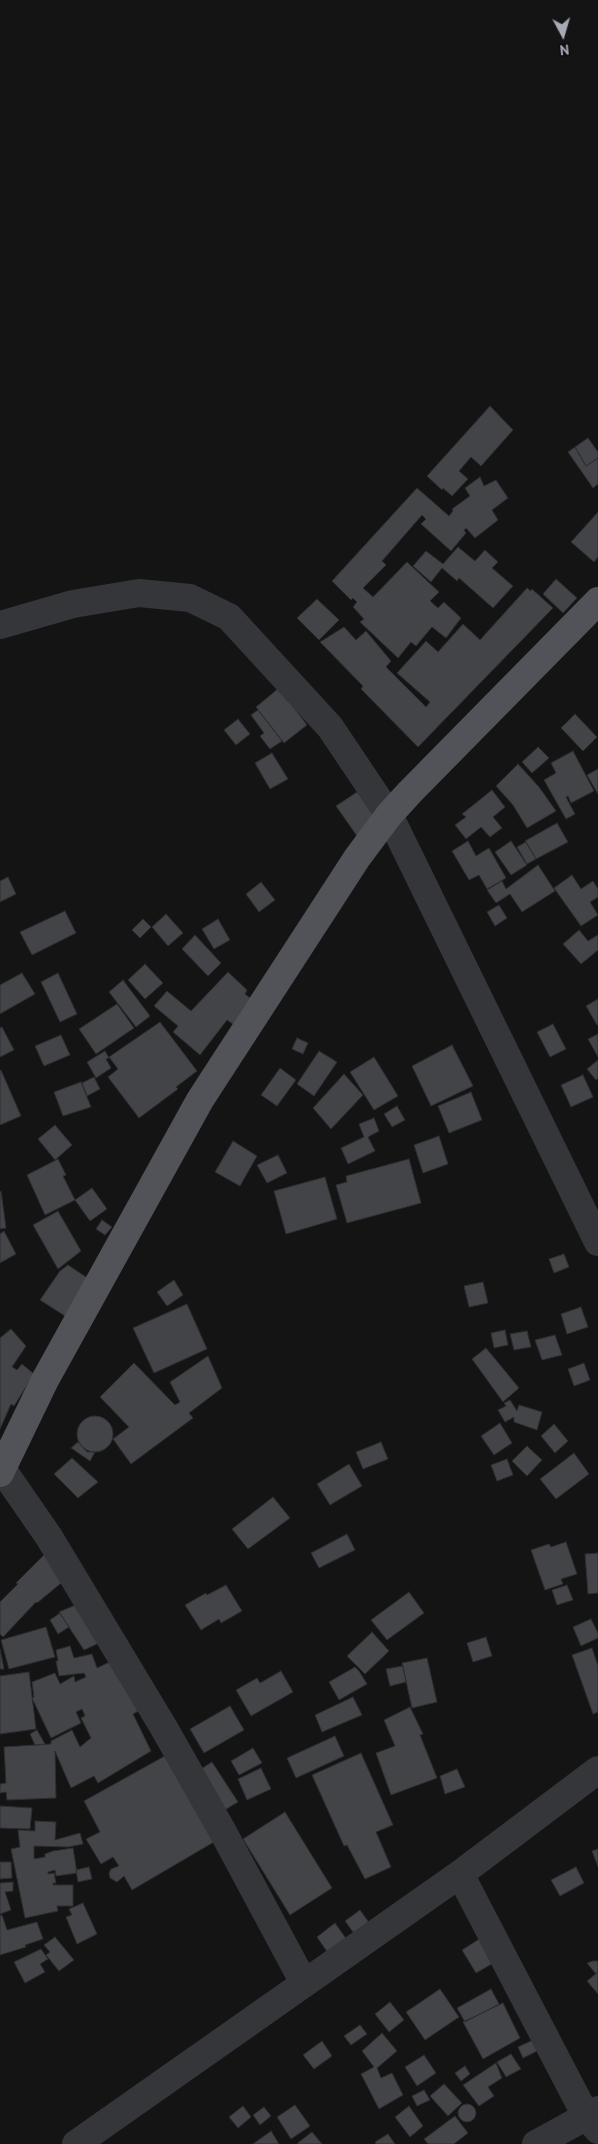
<!DOCTYPE html>
<html>
<head>
<meta charset="utf-8">
<style>
	body { margin:0 }
	#map { position:relative; width:598px; height:2144px; overflow:hidden; background:#141415; font-family:"PT Sans",sans-serif }
	canvas { display:block }
	.north { position:absolute; left:538px; top:10px; width:50px; height:50px; -webkit-text-stroke:4px #0f0f10; paint-order:stroke; rotate:174deg; font-size:14px; font-weight:700; line-height:20px; text-align:center; color:#a6abb5 }
	.north::after { content:''; display:block; margin:auto; width:18px; height:22px; background:#a6abb5; clip-path:polygon(50% 0,100% 100%,50% 72%,0 100%) }
</style>
</head>
<body>
<div id="map">
<canvas width="598" height="2144"></canvas>
<div class="north">N</div>
</div>
<script>
const c = document.querySelector('canvas').getContext('2d');
c.lineJoin = 'round';
function fillPath(path, color) { c.fillStyle = color; c.fill(path, 'evenodd'); }
const poly = rows => new Path2D(rows.map(r => 'M' + r).join(''));
function trace(path, color, width, dash) { c.strokeStyle = color; c.lineWidth = width; c.lineCap = dash ? 'butt' : 'round'; c.setLineDash(dash || []); c.stroke(path); }
const building = poly([
	[490,406,513,430,481,466,471,457,459,471,468,479,452,496,443,488,442,490,427,476,490,406],
	[588,438,598,452,598,458,586,466,575,447,588,438],
	[575,447,586,466,598,458,598,484,593,488,568,452,575,447],
	[480,477,484,486,496,480,508,498,492,510,498,520,475,538,466,528,464,530,466,533,451,551,421,524,426,519,422,515,382,561,386,565,363,588,373,597,407,562,439,592,430,601,438,608,444,602,461,618,446,638,432,627,416,646,411,642,398,658,360,622,364,619,353,607,357,602,353,598,351,600,332,581,417,488,449,516,453,511,452,509,470,496,465,488,480,477],
	[598,512,598,557,594,562,571,542,598,512],
	[458,547,475,561,485,550,498,562,492,568,513,586,493,608,459,578,457,581,442,568,431,582,413,566,426,551,443,564,458,547],
	[556,579,577,598,563,613,543,594,556,579],
	[527,588,531,591,532,589,553,608,418,747,361,689,363,686,320,642,344,627,356,640,366,631,391,661,386,667,426,707,430,702,397,673,426,641,438,652,463,624,480,640,527,588],
	[317,599,339,620,319,640,297,618,317,599],
	[279,688,307,725,284,743,256,707,279,688],
	[258,710,282,741,270,749,260,736,264,733,251,715,258,710],
	[575,714,597,737,583,751,561,728,575,714],
	[238,719,250,734,236,745,224,730,238,719],
	[538,747,549,758,532,773,522,762,538,747],
	[573,751,594,791,571,803,568,796,566,797,575,814,566,819,544,780,556,773,551,763,573,751],
	[272,753,288,779,270,789,255,763,272,753],
	[518,764,539,787,556,811,527,828,513,805,496,786,518,764],
	[598,769,598,794,587,775,598,769],
	[360,790,381,820,357,836,336,806,360,790],
	[492,790,505,807,493,817,502,828,490,837,481,827,466,839,455,825,466,817,462,814,492,790],
	[557,823,568,842,536,859,525,841,557,823],
	[468,841,476,856,489,848,506,878,487,889,479,875,469,880,452,851,468,841],
	[511,841,527,865,511,875,495,852,511,841],
	[526,842,536,859,527,864,517,847,526,842],
	[538,865,555,891,522,912,510,894,496,903,487,890,502,881,506,889,538,865],
	[572,875,581,889,593,881,598,889,598,897,590,902,598,915,581,926,554,888,572,875],
	[8,877,16,894,0,902,0,881,8,877],
	[261,882,275,900,259,912,246,894,261,882],
	[499,905,507,918,495,926,487,912,499,905],
	[65,911,76,933,32,955,20,932,65,911],
	[166,914,183,933,168,946,152,927,166,914],
	[143,919,151,927,140,938,132,930,143,919],
	[218,919,230,940,214,949,202,929,218,919],
	[579,930,588,941,598,935,598,950,581,964,563,944,579,930],
	[195,935,221,963,208,976,182,949,195,935],
	[145,964,163,983,145,999,128,980,145,964],
	[228,972,247,990,245,994,250,998,233,1024,227,1020,200,1055,173,1032,178,1026,154,1006,167,991,191,1011,228,972],
	[22,973,35,994,0,1014,0,985,22,973],
	[58,973,77,1014,60,1022,41,982,58,973],
	[123,980,150,1016,136,1027,109,992,123,980],
	[598,999,598,1025,597,1025,586,1006,598,999],
	[117,1004,134,1028,96,1054,79,1029,117,1004],
	[160,1022,197,1071,176,1087,178,1089,139,1118,108,1077,118,1069,109,1057,160,1022],
	[553,1024,566,1049,550,1057,537,1032,553,1024],
	[2,1027,14,1050,0,1057,0,1028,2,1027],
	[598,1034,598,1057,588,1039,598,1034],
	[61,1035,70,1055,44,1066,35,1046,61,1035],
	[297,1038,308,1043,303,1054,292,1049,297,1038],
	[452,1045,473,1086,431,1106,412,1066,452,1045],
	[105,1051,109,1058,106,1059,111,1068,96,1078,87,1062,105,1051],
	[319,1051,337,1062,314,1096,297,1084,319,1051],
	[374,1057,398,1096,374,1110,350,1072,374,1057],
	[598,1060,598,1078,596,1080,587,1069,598,1060],
	[280,1068,296,1080,277,1106,261,1095,280,1068],
	[1,1070,21,1116,0,1125,0,1071,1,1070],
	[344,1074,363,1095,331,1129,313,1108,344,1074],
	[583,1075,593,1097,571,1107,561,1085,583,1075],
	[94,1077,100,1089,87,1096,82,1083,94,1077],
	[81,1082,91,1107,63,1116,54,1092,81,1082],
	[471,1092,482,1120,449,1133,438,1106,471,1092],
	[397,1106,405,1120,392,1127,384,1114,397,1106],
	[374,1118,379,1131,368,1137,375,1151,348,1164,341,1148,364,1137,359,1124,374,1118],
	[55,1125,72,1145,55,1160,38,1139,55,1125],
	[439,1136,448,1164,423,1173,414,1145,439,1136],
	[233,1141,257,1156,240,1186,215,1172,233,1141],
	[278,1155,287,1173,267,1183,257,1165,278,1155],
	[58,1159,66,1175,63,1176,75,1200,45,1215,27,1175,58,1159],
	[409,1159,421,1203,347,1223,336,1185,347,1182,346,1176,409,1159],
	[325,1177,337,1219,286,1234,274,1191,325,1177],
	[92,1188,107,1209,90,1221,75,1200,92,1188],
	[1,1191,6,1228,0,1229,0,1192,1,1191],
	[58,1211,81,1251,58,1269,33,1225,58,1211],
	[102,1220,112,1227,105,1235,96,1229,102,1220],
	[4,1231,16,1254,0,1263,0,1234,4,1231],
	[564,1254,569,1267,554,1273,549,1259,564,1254],
	[68,1265,89,1279,65,1316,40,1300,60,1271,68,1265],
	[174,1280,183,1295,167,1306,157,1292,174,1280],
	[483,1282,488,1303,469,1307,464,1286,483,1282],
	[187,1304,207,1349,154,1373,133,1328,187,1304],
	[581,1307,588,1327,567,1334,561,1314,581,1307],
	[11,1329,26,1346,12,1367,17,1370,22,1364,34,1374,14,1406,11,1404,0,1429,0,1338,11,1329],
	[505,1330,508,1345,494,1348,491,1333,505,1330],
	[527,1331,531,1347,514,1350,510,1334,527,1331],
	[555,1335,562,1355,542,1360,535,1340,555,1335],
	[486,1348,519,1388,503,1402,472,1359,486,1348],
	[208,1356,222,1388,189,1413,193,1418,131,1464,113,1439,129,1427,100,1397,134,1363,175,1405,180,1402,170,1382,208,1356],
	[584,1363,590,1380,574,1386,568,1369,584,1363],
	[510,1400,517,1411,519,1405,542,1412,537,1430,514,1422,514,1417,505,1422,498,1410,506,1406,504,1403,510,1400],
	'77 1434a18 18 0 1 1 36 0a18 18 0 1 1-36 0Z',
	[500,1423,512,1443,494,1455,481,1436,500,1423],
	[554,1424,568,1441,555,1453,541,1436,554,1424],
	[78,1442,87,1452,95,1452,90,1461,71,1448,78,1442],
	[381,1442,388,1459,363,1469,356,1452,381,1442],
	[527,1446,542,1460,527,1476,512,1461,527,1446],
	[574,1453,589,1474,556,1499,540,1479,574,1453],
	[72,1458,98,1482,78,1498,54,1474,72,1458],
	[507,1459,513,1475,497,1481,491,1465,507,1459],
	[349,1464,362,1486,330,1505,317,1484,349,1464],
	[273,1497,290,1518,248,1549,232,1529,273,1497],
	[347,1534,355,1550,319,1568,311,1553,347,1534],
	[566,1542,577,1574,561,1579,563,1584,545,1590,531,1550,549,1544,551,1547,566,1542],
	[47,1552,66,1579,37,1603,36,1602,3,1637,0,1634,0,1602,18,1584,16,1583,47,1552],
	[598,1553,598,1593,588,1594,585,1554,598,1553],
	[226,1585,242,1611,221,1623,219,1619,201,1630,185,1605,206,1593,207,1595,226,1585],
	[567,1585,573,1600,557,1605,552,1590,567,1585],
	[409,1592,424,1613,387,1640,371,1620,409,1592],
	[78,1604,103,1641,84,1650,59,1612,78,1604],
	[60,1613,69,1627,58,1634,50,1620,60,1613],
	[591,1619,598,1633,598,1638,581,1646,573,1627,591,1619],
	[46,1627,55,1657,9,1669,1,1640,46,1627],
	[372,1632,389,1651,365,1674,347,1656,372,1632],
	[486,1637,492,1656,473,1662,467,1643,486,1637],
	[70,1646,74,1658,92,1654,97,1668,116,1659,144,1708,133,1714,151,1751,98,1783,94,1776,71,1788,55,1751,56,1798,7,1800,6,1792,0,1793,0,1784,6,1783,4,1747,51,1744,51,1741,72,1730,80,1747,91,1738,81,1718,85,1716,82,1709,76,1712,81,1723,51,1738,32,1698,34,1697,32,1682,55,1673,60,1684,74,1676,75,1682,86,1677,84,1673,59,1676,56,1661,58,1661,56,1650,70,1646],
	[592,1648,598,1666,598,1712,593,1714,572,1655,592,1648],
	[0,1649,4,1669,0,1669,0,1649],
	[427,1658,437,1702,412,1708,402,1663,427,1658],
	[403,1666,406,1682,390,1686,386,1669,403,1666],
	[355,1667,359,1671,367,1684,339,1700,329,1682,355,1667],
	[281,1671,293,1692,251,1716,236,1690,257,1678,260,1683,281,1671],
	[29,1672,36,1729,0,1734,0,1676,29,1672],
	[353,1697,362,1715,322,1732,315,1715,353,1697],
	[230,1706,244,1730,204,1753,190,1729,230,1706],
	[410,1707,423,1734,420,1735,437,1778,391,1795,376,1753,395,1746,384,1720,410,1707],
	[37,1730,45,1744,35,1745,30,1734,37,1730],
	[335,1736,344,1756,296,1778,287,1758,335,1736],
	[253,1748,262,1763,239,1775,231,1761,253,1748],
	[172,1752,219,1839,132,1890,124,1876,117,1882,110,1878,109,1873,111,1869,119,1866,113,1857,101,1864,86,1839,100,1832,84,1801,172,1752],
	[361,1753,393,1825,376,1832,391,1867,365,1879,347,1845,344,1846,312,1775,361,1753],
	[212,1762,238,1802,223,1811,198,1771,212,1762],
	[261,1768,271,1789,247,1800,238,1779,261,1768],
	[457,1769,465,1787,445,1794,440,1776,457,1769],
	[0,1806,32,1808,30,1829,0,1828,0,1806],
	[285,1812,332,1888,290,1915,243,1839,285,1812],
	[35,1821,56,1822,55,1840,80,1833,83,1844,68,1847,34,1846,34,1859,45,1857,45,1854,53,1851,73,1848,77,1873,56,1876,55,1870,48,1872,48,1874,54,1873,56,1883,53,1883,53,1885,73,1885,73,1906,57,1906,58,1911,25,1918,11,1849,20,1847,18,1830,35,1831,35,1821],
	[598,1849,598,1867,592,1851,598,1849],
	[0,1862,11,1862,12,1878,0,1879,0,1862],
	[89,1867,92,1879,78,1882,76,1870,89,1867],
	[576,1867,584,1883,560,1896,551,1880,576,1867],
	[13,1882,13,1891,5,1892,11,1910,0,1914,0,1883,13,1882],
	[83,1903,97,1934,77,1944,66,1917,72,1915,69,1909,83,1903],
	[360,1910,370,1924,356,1936,345,1921,360,1910],
	[2,1915,7,1930,37,1922,43,1939,25,1945,26,1947,0,1955,0,1916,2,1915],
	[335,1923,347,1940,328,1953,317,1937,335,1923],
	[55,1937,74,1960,59,1971,46,1955,50,1952,44,1945,55,1937],
	[481,1938,495,1962,476,1973,462,1950,481,1938],
	[41,1949,48,1959,40,1964,45,1972,25,1983,14,1962,41,1949],
	[593,1961,598,1961,598,1972,596,1974,587,1963,593,1961],
	[598,1972,598,1994,587,1981,598,1972],
	[440,1989,459,2017,425,2040,406,2012,440,1989],
	[491,1989,499,2004,465,2022,457,2008,491,1989],
	[390,2002,404,2020,389,2032,375,2014,390,2002],
	[503,2003,520,2038,483,2059,463,2022,503,2003],
	[360,2025,367,2034,351,2045,344,2036,360,2025],
	[382,2033,397,2051,377,2068,381,2078,392,2073,403,2095,379,2109,361,2074,374,2067,362,2051,382,2033],
	[533,2040,537,2051,523,2058,518,2047,533,2040],
	[322,2041,332,2056,314,2069,303,2055,322,2041],
	[511,2054,521,2069,506,2077,497,2062,511,2054],
	[424,2055,436,2073,417,2086,405,2067,424,2055],
	[496,2063,502,2078,488,2087,494,2096,479,2106,463,2085,496,2063],
	[465,2066,470,2074,461,2081,455,2073,465,2066],
	[444,2084,462,2103,448,2116,430,2096,444,2084],
	[424,2090,430,2100,417,2106,412,2096,424,2090],
	'458 2113a9 9 0 1 1 18 0a9 9 0 1 1-18 0Z',
	[295,2105,310,2126,291,2139,277,2117,295,2105],
	[243,2106,251,2117,238,2128,229,2117,243,2106],
	[409,2106,423,2126,410,2137,395,2117,409,2106],
	[264,2107,271,2116,260,2125,253,2115,264,2107],
	[455,2116,468,2133,454,2144,428,2144,424,2139,455,2116],
	[271,2131,279,2144,253,2144,271,2131],
	[312,2132,322,2144,297,2144,299,2142,312,2132],
	[388,2134,395,2144,376,2144,375,2142,388,2134]
]);
const minor = poly([
	[0,625,73,604,139,593,190,598,229,617,330,727,389,815,598,1242],
	[2,1469,49,1537,164,1728,223,1832,304,1983],
	[460,1874,586,2116,598,2130],
	[76,2144,460,1874,598,1770],
	[536,2144,598,2110]
]);
const major = poly([
	[0,1473,45,1380,200,1100,357,858,389,815,410,792,598,601]
]);
fillPath(building, '#434448');
trace(building, '#2e2e31', 1);
trace(minor, '#35363a', 28);
trace(major, '#515359', 28);
</script>
</body>
</html>
